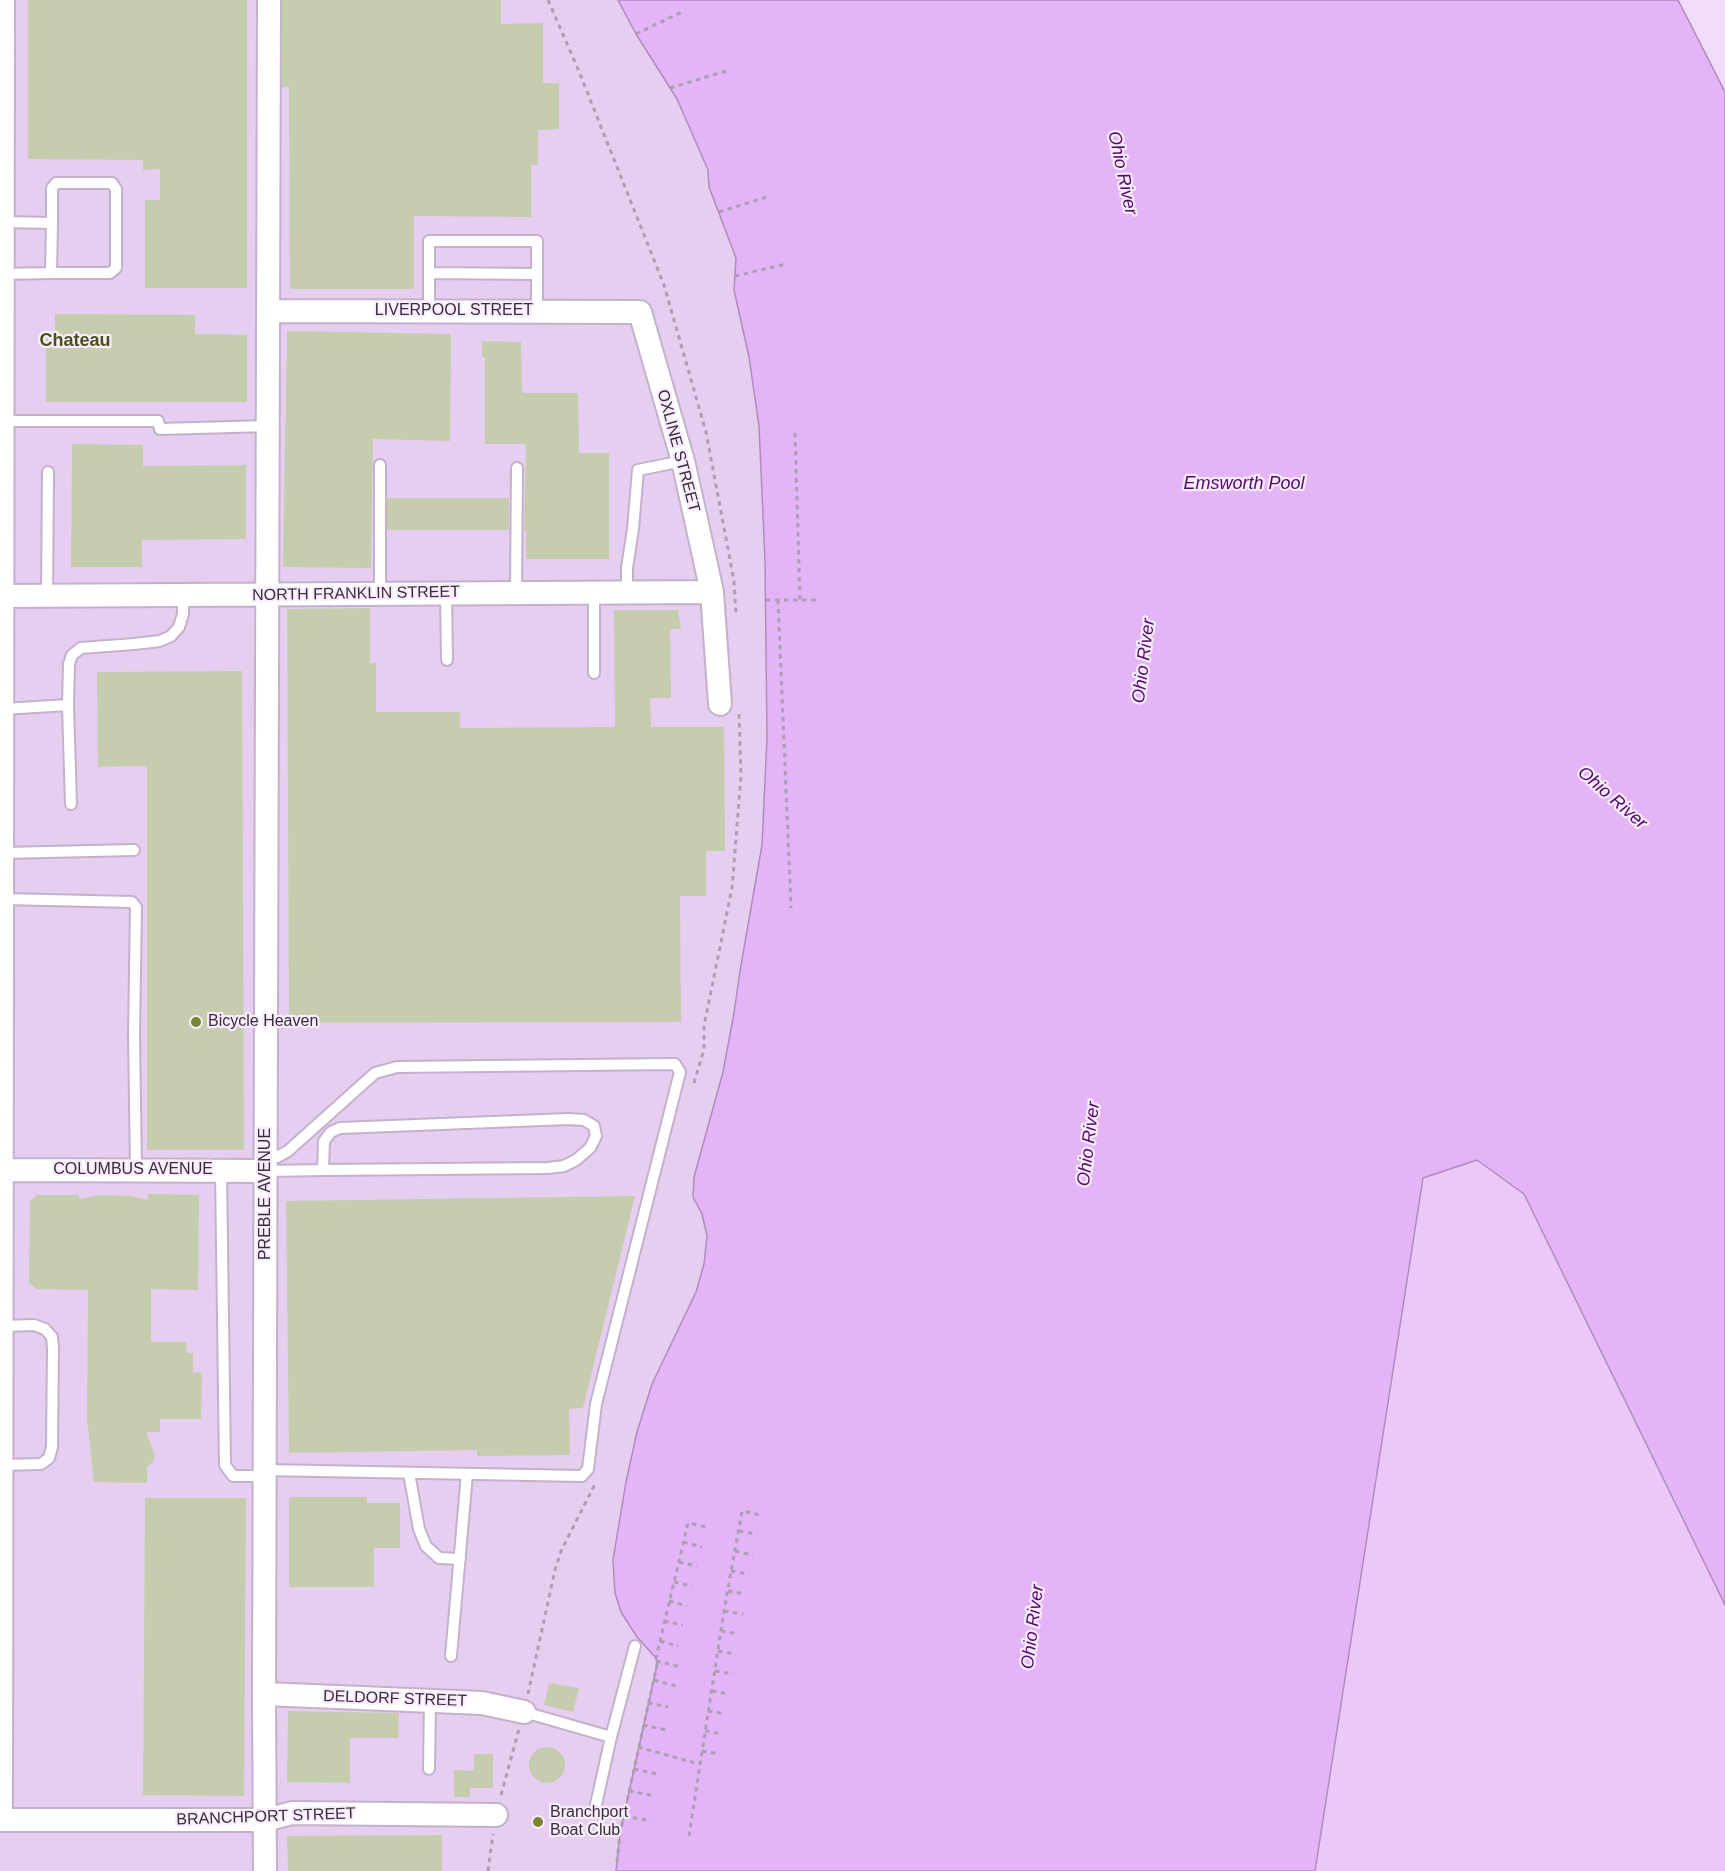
<!DOCTYPE html>
<html>
<head>
<meta charset="utf-8">
<style>
	body { margin:0 }
	canvas { display:block; background:#f0dcf8 }
</style>
</head>
<body>
<canvas width="1725" height="1871"></canvas>
<script>
const c = document.querySelector('canvas').getContext('2d');
c.lineJoin = 'round';
function fillPath(path, color) { c.fillStyle = color; c.fill(path, 'evenodd'); }
const poly = rows => new Path2D(rows.map(r => 'M' + r).join(''));
function trace(path, color, width, dash) { c.strokeStyle = color; c.lineWidth = width; c.lineCap = dash ? 'butt' : 'round'; c.setLineDash(dash || []); c.stroke(path); }
function write(font, color, halo, rows, align = 'center') {
  c.font = font + ' Arial,sans-serif'; c.lineWidth = 4.5; c.setLineDash([]); c.textBaseline = 'middle'; c.strokeStyle = halo; c.fillStyle = color; for (const [text, x, y, turn = 0] of rows) {
    c.save(); c.translate(x, y); c.rotate((+turn || 0) * Math.PI / 180); c.textAlign = isNaN(turn) ? turn : align; if (halo) c.strokeText(text, 0, 0); c.fillText(text, 0, 0); c.restore();
  }
}
const built = poly([
	[0,0,618,0,636,34,677,98,708,170,709,187,736,258,734,290,749,357,759,426,765,561,767,738,762,845,723,1072,694,1177,693,1197,702,1214,707,1236,704,1264,696,1292,637,1432,626,1482,613,1560,615,1593,621,1612,637,1637,656,1658,657,1665,620,1833,616,1871,0,1871]
]);
const green = poly([
	[1477,1159,1524,1194,1725,1605,1725,1871,1315,1871,1423,1178]
]);
const water = poly([
	[618,0,1678,0,1725,92,1725,1605,1524,1194,1477,1160,1423,1178,1315,1871,616,1871,620,1833,657,1665,656,1658,637,1637,621,1612,615,1593,613,1560,626,1482,637,1432,652,1384,696,1292,704,1264,707,1236,702,1214,693,1197,694,1177,723,1072,734,1013,740,971,762,845,767,738,765,561,759,426,749,357,734,290,736,258,709,187,708,170,677,99,636,34,618,0]
]);
const building = poly([
	[28,0,247,0,247,288,145,288,145,200,160,200,160,169,143,170,143,160,28,159],
	[282,0,501,0,501,24,543,23,543,83,559,83,559,129,538,130,538,165,531,165,531,217,414,216,414,289,290,289,289,87,282,87],
	[55,314,195,315,195,334,247,335,247,402,46,402,46,338,55,338],
	[287,331,451,334,450,441,373,439,371,568,283,567],
	[482,341,521,342,522,393,578,393,579,453,609,453,609,559,526,559,526,530,524,530,526,444,485,444,485,357,482,357],
	[72,444,143,445,143,466,246,465,246,539,142,540,142,567,71,567],
	[387,498,509,498,509,530,387,530],
	[370,608,370,663,376,663,376,712,460,712,460,728,615,727,614,610,678,610,681,629,670,629,671,698,650,698,651,727,724,727,725,851,706,851,706,896,680,896,681,1022,289,1023,287,609],
	[242,671,244,1150,147,1150,147,766,98,767,97,672],
	[148,1194,199,1195,198,1290,151,1289,151,1342,186,1342,187,1353,193,1353,193,1372,202,1373,201,1419,160,1419,160,1432,146,1432,155,1455,153,1462,147,1467,147,1483,94,1482,87,1418,88,1290,37,1289,29,1283,30,1201,37,1195,79,1195,79,1199,100,1195,131,1196,148,1200],
	[635,1196,583,1408,569,1409,570,1455,477,1456,477,1450,289,1453,286,1201],
	[289,1497,367,1497,367,1503,400,1503,400,1548,374,1548,374,1587,289,1587],
	[145,1498,246,1498,244,1796,143,1795],
	[549,1683,579,1688,573,1712,544,1705],
	[288,1711,399,1713,398,1738,350,1738,350,1783,287,1782],
	'529 1765a18 18 0 1 1 36 0a18 18 0 1 1-36 0Z',
	[474,1754,493,1754,493,1788,470,1788,470,1797,454,1797,454,1770,474,1771],
	[442,1835,442,1871,288,1871,287,1836]
]);
const path = poly([
	[548,0,578,69,664,285,706,432,734,581,736,614],
	[636,34,684,11],
	[670,88,726,71],
	[719,212,770,196],
	[735,276,786,264],
	[795,433,800,600],
	[766,600,818,600],
	[778,600,791,908],
	[694,1083,704,1049,704,1026,732,888,741,776,739,713],
	[739,1531,757,1534],
	[683,1542,702,1547],
	[735,1551,753,1555],
	[679,1562,697,1566],
	[731,1571,749,1574],
	[674,1582,692,1586],
	[728,1591,746,1594],
	[669,1601,687,1606],
	[724,1611,743,1614],
	[664,1621,683,1625],
	[721,1631,739,1634],
	[660,1641,678,1646],
	[718,1651,736,1654],
	[656,1661,681,1667],
	[715,1671,733,1674],
	[654,1680,676,1686],
	[712,1691,730,1694],
	[528,1694,555,1570,561,1551,595,1484],
	[648,1703,668,1707],
	[708,1711,726,1714],
	[643,1725,666,1730],
	[705,1731,723,1734],
	[638,1747,699,1764],
	[702,1751,720,1754],
	[634,1769,657,1774],
	[629,1791,651,1795],
	[501,1795,519,1729],
	[624,1816,651,1821],
	[689,1836,724,1611,742,1511,760,1515],
	[617,1862,620,1833,657,1665,656,1658,688,1523,707,1527],
	[488,1871,493,1834]
]);
const lane = poly([
	[3,222,52,223,51,273,110,273,116,268,116,189,112,183,56,183,52,188,52,223],
	[429,273,537,274],
	[3,274,51,273],
	[429,311,429,241,537,241,537,311],
	[3,421,158,421,160,429,268,426],
	[380,592,380,465],
	[627,592,627,568,633,529,638,470,683,461],
	[446,593,447,660],
	[516,593,517,468],
	[47,596,48,472],
	[594,673,594,593],
	[68,705,69,664,72,655,81,648,134,644,160,641,171,636,179,627,183,614,183,595],
	[3,709,68,705,71,804],
	[3,853,134,850],
	[3,899,132,902,136,907,134,1035,136,1170],
	[221,1171,225,1465,233,1476,265,1476],
	[266,1171,323,1170,548,1168,564,1166,576,1160,590,1148,596,1136,594,1126,584,1120,568,1119,340,1128,331,1132,324,1141,323,1170],
	[2,1465,41,1464,49,1458,52,1447,53,1348,52,1337,45,1329,34,1325,2,1326],
	[265,1470,582,1476,588,1469,596,1404,680,1072,675,1064,397,1067,375,1073,288,1151,277,1157,266,1160],
	[409,1473,419,1529,426,1546,439,1558,460,1559],
	[451,1656,467,1474],
	[524,1712,611,1737,635,1646],
	[429,1769,430,1701],
	[595,1809,611,1737]
]);
const street = poly([
	[268,311,640,312,683,461,712,592,720,704],
	[0,596,712,592],
	[0,1170,266,1171],
	[264,1694,482,1703,524,1712],
	[0,1820,266,1820,292,1813,496,1815],
	[1,1820,3,0],
	[265,1871,264,1694,269,0]
]);
const markers = [
	[196,1022,6,"#788533"],
	[538,1822,6,"#788533"]
];
const streetNames = [
	["LIVERPOOL STREET",454,311],
	["OXLINE STREET",678,451,75],
	["NORTH FRANKLIN STREET",356,594,-1],
	["COLUMBUS AVENUE",133,1170],
	["PREBLE AVENUE",266,1194,-90],
	["DELDORF STREET",395,1699,2],
	["BRANCHPORT STREET",266,1817,-2]
];
const poiNames = [
	["Bicycle Heaven",208,1022],
	["Branchport",550,1813],
	["Boat Club",550,1831]
];
const waterNames = [
	["Ohio River",1122,173,78],
	["Emsworth Pool",1244,484],
	["Ohio River",1144,661,-83],
	["Ohio River",1612,798,41],
	["Ohio River",1089,1144,-83],
	["Ohio River",1033,1627,-83]
];
const neighbourhoodNames = [
	["Chateau",75,341]
];
fillPath(built, '#e5ceef');
fillPath(green, '#ebc8f8');
fillPath(water, '#e3b4f6');
trace(water, '#af8cbd', 1.5);
fillPath(building, '#c6cdae');
trace(lane, '#c4b1cc', 14);
trace(street, '#c4b1cc', 26);
trace(path, '#ae9eb4', 3, [4.5, 4.5]);
trace(lane, '#fff', 10);
trace(street, '#fff', 22);
for (const [x, y, r, color] of markers) { const dot = new Path2D(); dot.arc(x, y, r, 0, 2 * Math.PI); c.fillStyle = color; c.fill(dot); trace(dot, '#f8ecfd', 2); }
write('16px', '#362f39', '#f8ecfd', streetNames);
write('16px', '#362f39', '#f8ecfd', poiNames, 'left');
write('italic 18px', '#55076c', '#f8ecfd', waterNames);
write('bold 18px', '#495118', '#f8ecfd', neighbourhoodNames);
</script>
</body>
</html>
